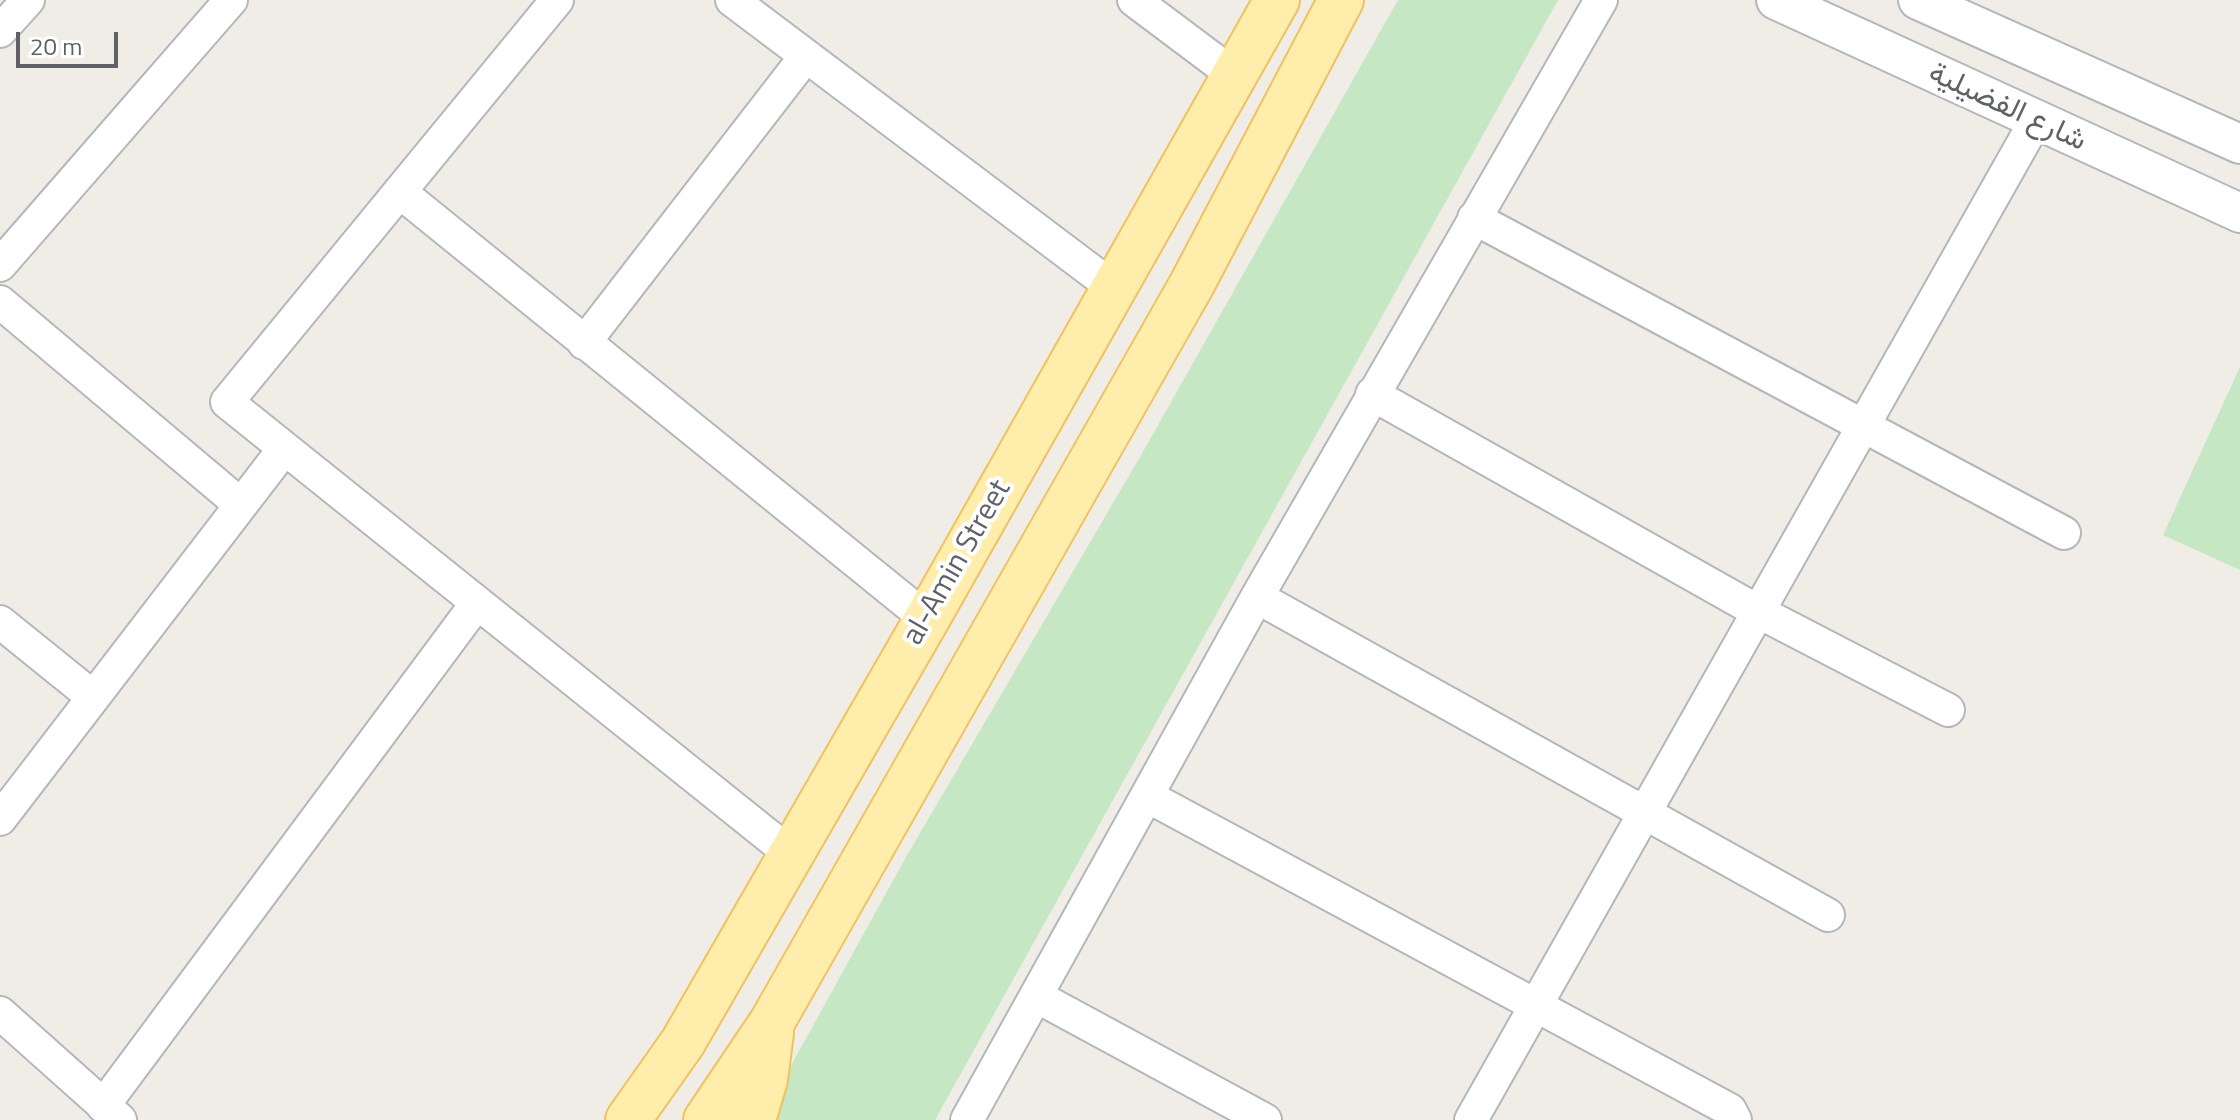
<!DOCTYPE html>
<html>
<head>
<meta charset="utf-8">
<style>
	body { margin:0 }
	#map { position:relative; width:2240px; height:1120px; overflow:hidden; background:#f0ede6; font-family:"Titillium Web",sans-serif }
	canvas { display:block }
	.scale { position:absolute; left:16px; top:32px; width:102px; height:36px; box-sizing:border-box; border:4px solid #5e6266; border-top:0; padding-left:10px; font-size:24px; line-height:28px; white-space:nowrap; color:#5e6266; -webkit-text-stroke:6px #fff; paint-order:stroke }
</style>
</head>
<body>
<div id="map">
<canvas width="2240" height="1120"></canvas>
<div class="scale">20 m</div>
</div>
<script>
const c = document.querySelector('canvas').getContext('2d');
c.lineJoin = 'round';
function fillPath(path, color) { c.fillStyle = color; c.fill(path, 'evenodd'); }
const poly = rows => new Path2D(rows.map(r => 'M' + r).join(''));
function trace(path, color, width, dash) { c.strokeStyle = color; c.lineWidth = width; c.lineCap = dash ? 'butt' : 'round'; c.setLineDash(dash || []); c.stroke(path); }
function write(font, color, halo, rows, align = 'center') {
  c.font = font + ' "Titillium Web",Vazirmatn,sans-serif'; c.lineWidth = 8; c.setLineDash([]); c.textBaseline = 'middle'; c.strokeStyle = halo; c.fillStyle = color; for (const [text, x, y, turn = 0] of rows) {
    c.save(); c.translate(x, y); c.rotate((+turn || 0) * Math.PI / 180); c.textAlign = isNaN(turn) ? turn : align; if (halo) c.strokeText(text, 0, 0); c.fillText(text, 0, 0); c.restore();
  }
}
const green = poly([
	[1398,0,1558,0,935,1120,761,1120,906,857,1140,457],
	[2240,367,2240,570,2163,535]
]);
const minor = poly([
	[557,0,227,402,791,854],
	[732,0,1114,288],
	[1134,0,1234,75],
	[0,31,28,0],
	[400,192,927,619],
	[1474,218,2064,533],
	[0,265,231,0],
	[0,302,241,505],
	[584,343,806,56],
	[1372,394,1759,612,1948,710],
	[1257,597,1828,915],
	[0,622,93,697],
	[1147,796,1730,1110,1735,1120],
	[0,819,284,449],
	[1036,996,1265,1120],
	[0,1013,120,1120],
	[103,1106,477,603],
	[967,1120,1257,597,1601,0],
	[1471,1120,2035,122]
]);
const tertiary = poly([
	[1776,0,2240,213],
	[1918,0,2240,144]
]);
const primary = poly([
	[628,1120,683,1042,927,619,1277,0],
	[706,1120,772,1022,1192,284,1341,0],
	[753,1120,765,1079,771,1033]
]);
const streetNames = [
	["شارع الفضيلية",2007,108,25],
	["al-Amin Street",958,563,-60]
];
fillPath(green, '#c5e7c3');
trace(minor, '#b3b7bb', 36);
trace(tertiary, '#b3b7bb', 42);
trace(primary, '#f1c15e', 48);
trace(minor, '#fff', 32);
trace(tertiary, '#fff', 38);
trace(primary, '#ffedac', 44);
write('30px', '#5e6266', '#fff', streetNames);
</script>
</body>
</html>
